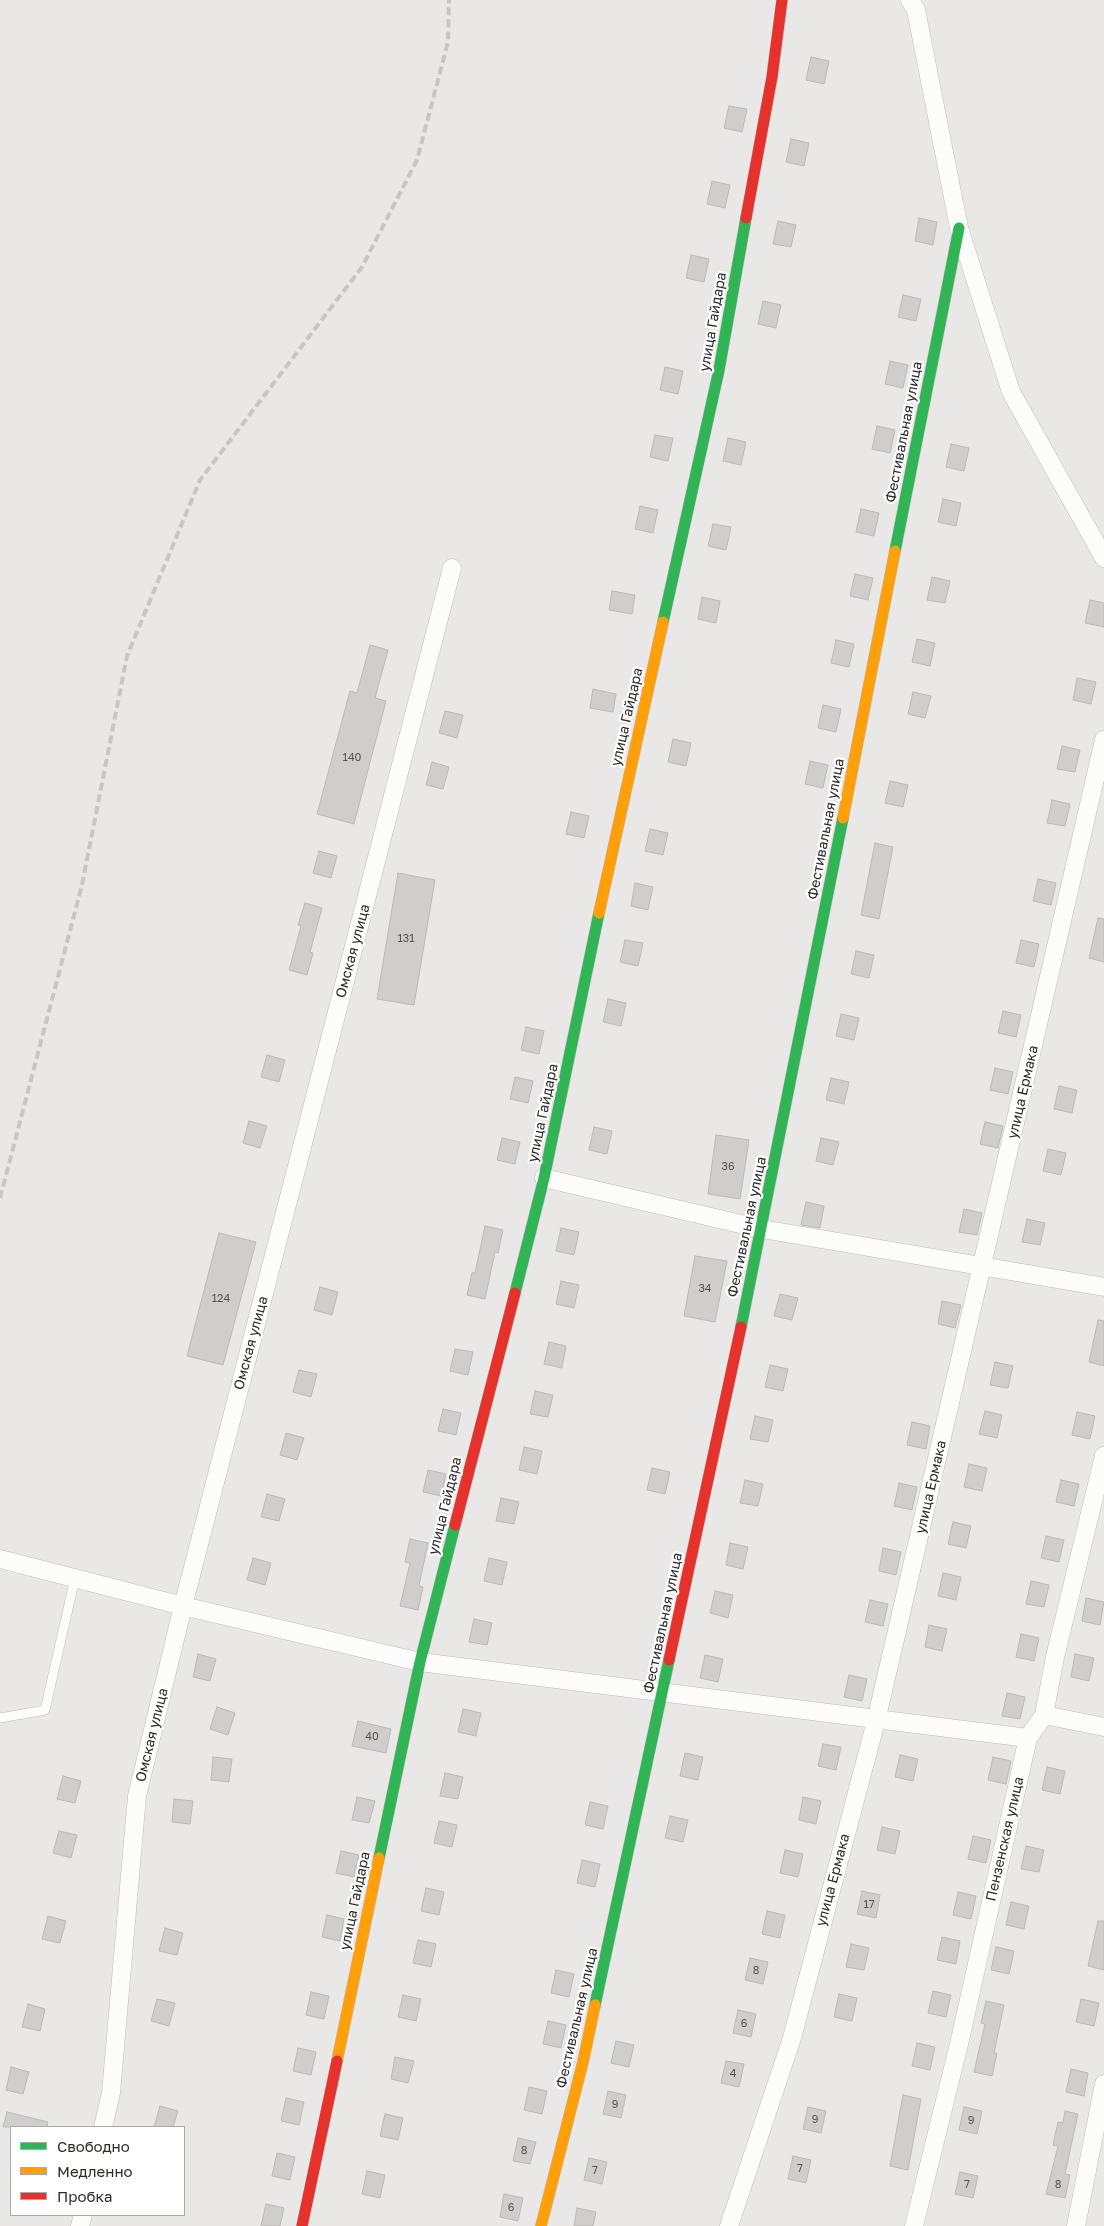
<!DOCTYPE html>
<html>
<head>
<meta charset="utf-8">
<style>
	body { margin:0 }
	#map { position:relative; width:1104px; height:2226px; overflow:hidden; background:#eae8e6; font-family:"Golos Text",sans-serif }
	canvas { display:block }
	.legend { position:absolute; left:10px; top:2126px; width:175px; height:90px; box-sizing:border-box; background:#fff; border:1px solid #abaaa9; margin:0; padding:6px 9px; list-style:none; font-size:15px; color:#2c2b29 }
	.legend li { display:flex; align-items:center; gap:10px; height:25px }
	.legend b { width:25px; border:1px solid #abaaa9 }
</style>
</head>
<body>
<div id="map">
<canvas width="1104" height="2226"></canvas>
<ul class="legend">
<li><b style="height:6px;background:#30b455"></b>Свободно</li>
<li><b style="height:6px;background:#ff9f0a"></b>Медленно</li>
<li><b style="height:6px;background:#e5322d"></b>Пробка</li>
</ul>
</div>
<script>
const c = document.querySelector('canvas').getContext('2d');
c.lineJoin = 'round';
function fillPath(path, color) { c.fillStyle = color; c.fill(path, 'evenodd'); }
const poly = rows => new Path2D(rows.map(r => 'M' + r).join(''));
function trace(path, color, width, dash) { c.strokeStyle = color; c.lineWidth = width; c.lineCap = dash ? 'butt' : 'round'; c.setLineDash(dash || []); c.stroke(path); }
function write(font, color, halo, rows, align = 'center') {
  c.font = font + ' "Golos Text",sans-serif'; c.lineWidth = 4.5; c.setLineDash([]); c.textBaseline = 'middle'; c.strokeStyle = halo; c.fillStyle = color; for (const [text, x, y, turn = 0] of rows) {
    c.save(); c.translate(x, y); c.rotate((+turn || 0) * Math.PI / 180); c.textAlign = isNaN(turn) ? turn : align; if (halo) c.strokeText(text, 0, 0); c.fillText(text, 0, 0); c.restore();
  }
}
const building = poly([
	[811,57,829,61,824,84,806,80,811,57],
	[729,106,747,109,742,132,724,128,729,106],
	[791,139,809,143,804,166,786,162,791,139],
	[712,181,730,185,725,208,707,204,712,181],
	[919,218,937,222,933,245,915,241,919,218],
	[778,221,796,225,791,247,773,244,778,221],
	[691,255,709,259,704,282,686,278,691,255],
	[903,295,921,299,916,321,898,317,903,295],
	[763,301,781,305,776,328,758,324,763,301],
	[890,361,908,365,903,388,885,384,890,361],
	[665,367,683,371,678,394,660,390,665,367],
	[877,426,895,430,890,453,872,449,877,426],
	[655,435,673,438,668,461,650,457,655,435],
	[728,438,746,442,741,465,723,461,728,438],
	[951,444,969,448,964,471,946,467,951,444],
	[943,499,961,503,956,526,938,522,943,499],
	[640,506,658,510,653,533,635,529,640,506],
	[861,509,879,513,874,536,856,532,861,509],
	[713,524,731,527,726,550,708,546,713,524],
	[855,574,873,578,868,600,850,596,855,574],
	[932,577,950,581,945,603,927,600,932,577],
	[612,591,635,595,632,614,609,610,612,591],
	[702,597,720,601,716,623,698,619,702,597],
	[1090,600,1104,603,1104,627,1085,623,1090,600],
	[917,639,935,643,930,666,912,662,917,639],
	[836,640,854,644,849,667,831,663,836,640],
	[370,645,388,650,375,698,386,701,354,824,317,814,350,691,357,693,370,645],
	[1077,678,1096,682,1091,704,1073,700,1077,678],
	[593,689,616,694,613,712,590,708,593,689],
	[913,692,931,696,925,718,908,714,913,692],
	[823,705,841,709,836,732,818,728,823,705],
	[445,711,463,715,457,738,439,733,445,711],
	[673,739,691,743,686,766,668,762,673,739],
	[1062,746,1080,750,1075,772,1057,769,1062,746],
	[810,761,828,765,823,788,805,784,810,761],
	[432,762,449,767,443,789,426,785,432,762],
	[890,781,908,785,903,807,885,803,890,781],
	[1052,800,1070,804,1065,826,1047,823,1052,800],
	[571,812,589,816,584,838,566,834,571,812],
	[650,829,668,833,663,855,645,851,650,829],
	[875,843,893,847,879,919,861,915,875,843],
	[319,851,337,856,331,878,313,873,319,851],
	[398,873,435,880,414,1005,377,999,398,873],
	[1038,879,1056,883,1051,905,1033,901,1038,879],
	[635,883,653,887,648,910,631,906,635,883],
	[305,903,322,908,310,952,313,953,307,975,289,970,301,926,298,925,305,903],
	[1098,918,1104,919,1104,962,1089,958,1098,918],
	[625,940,643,943,638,966,620,962,625,940],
	[1021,940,1039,944,1034,967,1016,963,1021,940],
	[856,951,874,955,869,978,851,974,856,951],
	[608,999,626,1003,621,1026,603,1022,608,999],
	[1003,1011,1021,1015,1016,1037,998,1033,1003,1011],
	[841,1014,859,1018,854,1040,836,1036,841,1014],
	[526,1027,544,1031,539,1054,521,1050,526,1027],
	[267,1055,285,1060,279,1082,261,1077,267,1055],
	[995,1068,1013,1072,1008,1094,990,1090,995,1068],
	[515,1077,533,1081,528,1103,510,1099,515,1077],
	[831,1078,849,1082,844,1104,826,1100,831,1078],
	[1059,1086,1077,1090,1072,1113,1054,1109,1059,1086],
	[249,1121,267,1126,260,1148,243,1143,249,1121],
	[985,1122,1003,1126,998,1148,980,1144,985,1122],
	[594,1127,612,1131,607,1154,589,1150,594,1127],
	[716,1135,749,1140,740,1199,708,1194,716,1135],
	[502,1138,520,1142,515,1164,497,1160,502,1138],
	[821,1138,839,1142,833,1165,816,1161,821,1138],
	[1048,1149,1066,1153,1061,1175,1043,1171,1048,1149],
	[806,1202,824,1206,820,1228,801,1225,806,1202],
	[964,1209,982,1213,977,1235,959,1232,964,1209],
	[1027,1219,1045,1223,1040,1245,1022,1242,1027,1219],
	[485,1226,503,1230,498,1253,495,1252,485,1299,467,1295,472,1273,475,1273,485,1226],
	[561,1228,579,1232,574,1255,556,1251,561,1228],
	[219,1233,256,1242,223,1365,187,1356,219,1233],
	[695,1256,727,1261,715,1322,684,1316,695,1256],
	[561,1281,579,1285,574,1308,556,1304,561,1281],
	[320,1287,338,1292,332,1315,314,1310,320,1287],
	[780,1294,798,1298,792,1320,774,1316,780,1294],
	[942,1301,961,1305,955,1328,938,1324,942,1301],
	[1098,1320,1104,1321,1104,1366,1089,1362,1098,1320],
	[549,1342,566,1346,562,1368,544,1364,549,1342],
	[455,1349,473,1352,468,1375,450,1371,455,1349],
	[995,1362,1013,1366,1008,1388,990,1385,995,1362],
	[770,1365,788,1369,783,1391,765,1387,770,1365],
	[299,1370,317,1374,311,1397,293,1392,299,1370],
	[535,1391,553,1395,548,1417,530,1414,535,1391],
	[443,1409,461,1413,456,1435,438,1431,443,1409],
	[985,1411,1002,1415,997,1438,979,1434,985,1411],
	[1077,1412,1095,1416,1090,1439,1072,1435,1077,1412],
	[755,1416,773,1420,768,1442,750,1439,755,1416],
	[912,1422,930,1426,926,1449,907,1445,912,1422],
	[286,1433,304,1438,297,1460,280,1455,286,1433],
	[524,1447,542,1451,537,1474,519,1470,524,1447],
	[969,1464,987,1468,982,1491,964,1487,969,1464],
	[652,1468,670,1472,665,1494,647,1490,652,1468],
	[428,1470,446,1474,441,1496,423,1492,428,1470],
	[745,1480,763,1484,758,1506,740,1503,745,1480],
	[1061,1480,1079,1484,1074,1506,1056,1502,1061,1480],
	[899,1483,917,1487,912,1510,894,1506,899,1483],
	[267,1494,285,1499,279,1521,261,1517,267,1494],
	[501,1498,519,1502,514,1524,496,1521,501,1498],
	[953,1522,971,1526,966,1548,948,1544,953,1522],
	[1046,1536,1064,1540,1059,1562,1041,1558,1046,1536],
	[410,1539,428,1543,419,1586,423,1587,418,1610,400,1606,410,1563,405,1562,410,1539],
	[730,1543,748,1547,743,1569,726,1565,730,1543],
	[883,1548,901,1552,896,1575,879,1571,883,1548],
	[253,1558,271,1563,265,1585,247,1580,253,1558],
	[489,1558,507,1562,502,1585,484,1581,489,1558],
	[943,1573,961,1577,956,1600,938,1596,943,1573],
	[1031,1581,1049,1585,1044,1607,1026,1604,1031,1581],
	[715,1591,733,1595,728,1618,710,1613,715,1591],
	[1086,1598,1104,1602,1100,1625,1082,1621,1086,1598],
	[870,1600,888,1604,883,1626,865,1622,870,1600],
	[474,1619,492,1623,487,1645,469,1642,474,1619],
	[929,1625,947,1629,942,1651,925,1647,929,1625],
	[1021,1634,1039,1638,1034,1661,1016,1657,1021,1634],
	[198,1654,216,1659,210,1681,193,1677,198,1654],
	[1075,1654,1094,1658,1089,1681,1071,1677,1075,1654],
	[705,1655,723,1659,718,1682,700,1678,705,1655],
	[849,1675,867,1679,862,1701,844,1697,849,1675],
	[1007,1693,1025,1697,1020,1719,1002,1716,1007,1693],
	[217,1707,235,1713,228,1735,210,1729,217,1707],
	[463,1709,481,1713,476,1736,458,1732,463,1709],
	[358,1721,391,1729,386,1753,352,1746,358,1721],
	[823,1744,841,1747,836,1770,818,1766,823,1744],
	[685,1753,703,1757,698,1780,680,1776,685,1753],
	[900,1755,918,1759,913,1781,895,1777,900,1755],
	[213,1757,232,1759,229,1782,211,1780,213,1757],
	[993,1757,1011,1761,1006,1784,988,1780,993,1757],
	[1047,1767,1065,1771,1060,1794,1042,1790,1047,1767],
	[445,1773,463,1777,458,1799,440,1796,445,1773],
	[63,1776,81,1781,75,1803,57,1799,63,1776],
	[357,1797,375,1801,369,1823,352,1820,357,1797],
	[803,1797,821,1801,816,1824,799,1820,803,1797],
	[174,1799,193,1801,190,1824,172,1822,174,1799],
	[590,1802,608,1806,603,1829,585,1825,590,1802],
	[670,1816,688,1820,683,1842,665,1838,670,1816],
	[439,1821,457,1825,452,1847,434,1843,439,1821],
	[882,1827,900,1831,895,1854,877,1850,882,1827],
	[59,1831,77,1835,71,1858,53,1853,59,1831],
	[973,1836,991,1840,986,1863,968,1859,973,1836],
	[1026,1846,1044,1850,1039,1872,1021,1869,1026,1846],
	[785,1850,803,1854,798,1877,780,1873,785,1850],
	[341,1851,359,1855,354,1877,336,1873,341,1851],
	[582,1860,600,1864,595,1887,577,1883,582,1860],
	[426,1888,444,1892,439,1915,421,1911,426,1888],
	[862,1891,880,1895,876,1918,857,1914,862,1891],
	[958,1892,976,1896,971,1919,953,1915,958,1892],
	[1011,1902,1029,1906,1024,1929,1006,1925,1011,1902],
	[767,1911,785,1915,780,1938,762,1934,767,1911],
	[327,1915,344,1919,340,1941,322,1937,327,1915],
	[48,1916,66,1921,60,1943,42,1939,48,1916],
	[1098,1921,1104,1921,1104,1970,1088,1966,1098,1921],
	[165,1928,183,1933,177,1955,159,1951,165,1928],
	[942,1937,960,1941,956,1964,937,1960,942,1937],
	[418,1940,436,1944,431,1967,413,1963,418,1940],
	[851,1944,869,1948,864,1970,846,1967,851,1944],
	[996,1947,1014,1951,1009,1974,991,1970,996,1947],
	[750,1958,768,1962,763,1984,745,1980,750,1958],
	[556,1970,574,1974,569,1997,551,1993,556,1970],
	[933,1991,951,1995,946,2017,928,2013,933,1991],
	[311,1992,329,1996,324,2019,306,2015,311,1992],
	[839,1994,857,1998,852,2021,834,2017,839,1994],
	[403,1995,421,1999,416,2021,398,2017,403,1995],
	[157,1999,175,2003,169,2026,151,2021,157,1999],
	[1081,1999,1099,2003,1094,2026,1076,2022,1081,1999],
	[986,2001,1004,2005,994,2053,997,2053,992,2076,974,2072,985,2024,981,2023,986,2001],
	[28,2004,45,2009,40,2031,22,2027,28,2004],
	[738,2010,756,2014,751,2037,733,2033,738,2010],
	[548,2021,566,2025,561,2048,543,2044,548,2021],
	[616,2041,634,2045,629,2067,611,2063,616,2041],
	[917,2043,935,2047,930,2070,912,2066,917,2043],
	[298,2048,316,2052,311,2075,293,2071,298,2048],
	[395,2057,414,2061,408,2083,391,2079,395,2057],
	[726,2061,744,2064,739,2087,721,2083,726,2061],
	[11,2067,29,2072,23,2094,6,2090,11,2067],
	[1071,2069,1088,2073,1084,2096,1066,2092,1071,2069],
	[529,2087,547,2091,542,2114,524,2110,529,2087],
	[608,2091,626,2095,621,2118,603,2114,608,2091],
	[903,2095,921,2099,908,2170,890,2166,903,2095],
	[286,2098,304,2102,299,2125,281,2121,286,2098],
	[160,2106,178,2111,173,2127,154,2127,160,2106],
	[808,2107,826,2111,821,2133,803,2129,808,2107],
	[964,2107,982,2111,977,2134,959,2130,964,2107],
	[1065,2111,1078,2114,1065,2174,1070,2175,1065,2198,1046,2194,1058,2146,1053,2145,1058,2122,1063,2123,1065,2111],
	[7,2112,48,2122,47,2127,3,2127,7,2112],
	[385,2114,403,2118,398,2140,380,2136,385,2114],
	[518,2138,536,2142,530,2164,513,2161,518,2138],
	[277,2153,295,2157,290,2180,272,2176,277,2153],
	[793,2156,811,2160,806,2183,788,2179,793,2156],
	[589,2158,607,2162,602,2184,584,2180,589,2158],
	[367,2171,385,2175,380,2198,362,2194,367,2171],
	[960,2172,978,2176,973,2198,955,2194,960,2172],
	[504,2194,523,2198,518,2221,500,2217,504,2194],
	[266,2204,284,2208,280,2226,261,2226,266,2204],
	[577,2208,596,2212,593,2226,574,2226,577,2208]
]);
const lane = poly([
	[0,1718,45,1710,75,1578]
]);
const street = poly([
	[910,0,916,10,959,228,1011,392,1104,558],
	[544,1178,762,1229,1104,1287],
	[0,1559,183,1606,420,1662,1028,1738],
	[1044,1715,1104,1727],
	[103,2127,111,2093,137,1796,183,1606,452,568],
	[80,2226,83,2215],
	[729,2226,792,2038,876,1721,1104,740],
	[914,2226,959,2044,1028,1738,1044,1715,1055,1657,1104,1456],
	[1076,2226,1104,2084]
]);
const fast = poly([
	[895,551,959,228],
	[663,622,719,370,746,218],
	[515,1293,544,1178,599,913],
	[741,1327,843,818],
	[379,1858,420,1662,455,1525],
	[595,2005,669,1660]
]);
const slow = poly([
	[843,818,895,551],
	[599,913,663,622],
	[337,2061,379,1858],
	[541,2226,583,2062,595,2005]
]);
const jam = poly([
	[746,218,772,77,782,0],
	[455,1525,515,1293],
	[669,1660,741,1327],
	[302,2226,337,2061]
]);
const rail = poly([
	[0,1198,82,885,127,656,200,480,362,267,417,160,448,42,449,0]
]);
const numberNames = [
	["140",352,758],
	["131",406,939],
	["36",728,1167],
	["34",705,1289],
	["124",221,1299],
	["40",372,1737],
	["17",869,1905],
	["8",756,1971],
	["6",744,2024],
	["4",733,2074],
	["9",615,2105],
	["9",815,2120],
	["9",971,2121],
	["8",524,2151],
	["7",800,2169],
	["7",595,2171],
	["7",967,2185],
	["8",1058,2185],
	["6",511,2208]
];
const streetNames = [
	["улица Гайдара",713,322,-80],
	["Фестивальная улица",904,432,-79],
	["улица Гайдара",627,717,-77],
	["Фестивальная улица",826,829,-79],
	["Омская улица",353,951,-75],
	["улица Ермака",1023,1092,-77],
	["улица Гайдара",543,1113,-78],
	["Фестивальная улица",747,1227,-78],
	["Омская улица",251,1343,-75],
	["улица Ермака",931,1487,-77],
	["улица Гайдара",445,1506,-76],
	["Фестивальная улица",663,1623,-78],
	["Омская улица",152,1735,-76],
	["Пензенская улица",1005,1839,-77],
	["улица Ермака",833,1880,-75],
	["улица Гайдара",355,1901,-78],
	["Фестивальная улица",577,2018,-77]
];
fillPath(building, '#d0cecc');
trace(building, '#bbb9b7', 1);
trace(lane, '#bebdbb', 10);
trace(street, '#bebdbb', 19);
trace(fast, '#bebdbb', 12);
trace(slow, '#bebdbb', 12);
trace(jam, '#bebdbb', 12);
trace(lane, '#fcfcfb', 9);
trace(street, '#fcfcfb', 18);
trace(fast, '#30b455', 11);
trace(slow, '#ff9f0a', 11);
trace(jam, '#e5322d', 11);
trace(rail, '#c6c6c6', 4, [8, 4]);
write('11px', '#555452', null, numberNames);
write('14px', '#2c2b29', '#fff', streetNames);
</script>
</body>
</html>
